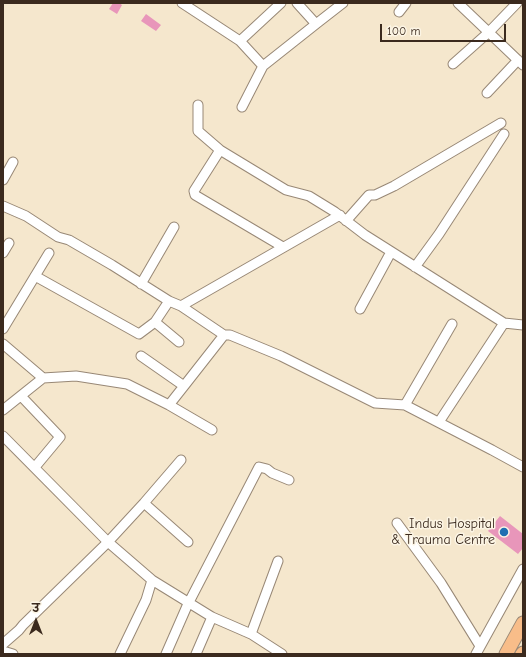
<!DOCTYPE html>
<html>
<head>
<meta charset="utf-8">
<style>
	body { margin:0 }
	#map { position:relative; width:526px; height:657px; overflow:hidden; background:#f5e7cd; font-family:"Comic Neue","Playpen Sans Deva",sans-serif }
	canvas { display:block }
	.frame { position:absolute; inset:0; border:4px solid #3b2a1e; pointer-events:none }
	.north { position:absolute; left:16px; top:601px; width:40px; height:40px; -webkit-text-stroke:3px #fcf5e5; paint-order:stroke; rotate:0deg; font-size:11px; font-weight:700; line-height:16px; text-align:center; color:#3b2a1e }
	.north::after { content:''; display:block; margin:auto; width:14px; height:18px; background:#3b2a1e; clip-path:polygon(50% 0,100% 100%,50% 72%,0 100%) }
	.scale { position:absolute; left:380px; top:24px; width:126px; height:18px; box-sizing:border-box; border:2px solid #3b2a1e; border-top:0; padding-left:5px; font-size:12px; line-height:14px; white-space:nowrap; color:#3b2a1e; -webkit-text-stroke:3px #fcf5e5; paint-order:stroke }
</style>
</head>
<body>
<div id="map">
<canvas width="526" height="657"></canvas>
<div class="frame"></div>
<div class="north">उ</div>
<div class="scale">100 m</div>
</div>
<script>
const c = document.querySelector('canvas').getContext('2d');
c.lineJoin = 'round';
function fillPath(path, color) { c.fillStyle = color; c.fill(path, 'evenodd'); }
const poly = rows => new Path2D(rows.map(r => 'M' + r).join(''));
function trace(path, color, width, dash) { c.strokeStyle = color; c.lineWidth = width; c.lineCap = dash ? 'butt' : 'round'; c.setLineDash(dash || []); c.stroke(path); }
function write(font, color, halo, rows, align = 'center') {
  c.font = font + ' "Comic Neue",sans-serif'; c.lineWidth = 3; c.setLineDash([]); c.textBaseline = 'middle'; c.strokeStyle = halo; c.fillStyle = color; for (const [text, x, y, turn = 0] of rows) {
    c.save(); c.translate(x, y); c.rotate((+turn || 0) * Math.PI / 180); c.textAlign = isNaN(turn) ? turn : align; if (halo) c.strokeText(text, 0, 0); c.fillText(text, 0, 0); c.restore();
  }
}
const building = poly([
	[113,3,119,3,122,5,117,14,109,9],
	[146,14,161,25,156,31,141,21],
	[500,516,523,534,523,548,518,554,488,531]
]);
const minor = poly([
	[182,3,240,41,263,66],
	[297,3,316,24,343,3],
	[458,3,523,65],
	[399,12,406,3],
	[240,41,281,3],
	[453,64,489,32,517,3],
	[487,93,518,60],
	[198,105,198,131,220,150,286,190,309,196,335,212,365,235,504,323,523,325],
	[242,107,263,66,316,24],
	[220,150,194,191,195,195,283,247],
	[3,180,13,162],
	[3,206,26,216,58,237,69,240,112,265,169,301,181,306,224,335,230,335,281,356,375,403,405,405,492,450,523,467],
	[346,221,369,195,375,195,394,186,501,123],
	[3,253,9,243],
	[415,267,439,234,504,134],
	[35,276,139,334,155,322,169,301],
	[141,284,174,227],
	[181,306,340,215],
	[360,309,391,252],
	[155,322,179,342],
	[3,329,49,253],
	[3,344,43,378],
	[141,356,184,386,224,335],
	[21,396,60,437,35,467],
	[169,405,184,386],
	[405,405,452,324],
	[3,410,43,378,76,376,127,384,169,405,212,430],
	[439,422,504,323],
	[3,436,108,542,152,580,212,617,251,634,282,654],
	[144,503,188,542],
	[397,523,441,583,480,646],
	[251,634,278,561],
	[3,644,19,630,23,625,108,542,144,503,181,460],
	[3,651,13,654],
	[120,654,146,600,152,580],
	[166,654,187,606,259,467,267,469,272,473,289,480],
	[196,654,212,617],
	[476,654,523,569]
]);
const highway = poly([
	[506,654,523,623],
	[522,654,523,653]
]);
const markers = [
	[504,532,5,"#1f6fb2"]
];
const poiNames = [
	["Indus Hospital",495,524],
	["& Trauma Centre",495,540]
];
fillPath(building, '#e896ba');
trace(minor, '#988876', 11);
trace(highway, '#988876', 15);
trace(minor, '#fff', 9);
trace(highway, '#f8bd89', 13);
for (const [x, y, r, color] of markers) { const dot = new Path2D(); dot.arc(x, y, r, 0, 2 * Math.PI); c.fillStyle = color; c.fill(dot); trace(dot, '#fcf5e5', 1.5); }
write('14px', '#3b2a1e', '#fcf5e5', poiNames, 'right');
</script>
</body>
</html>
